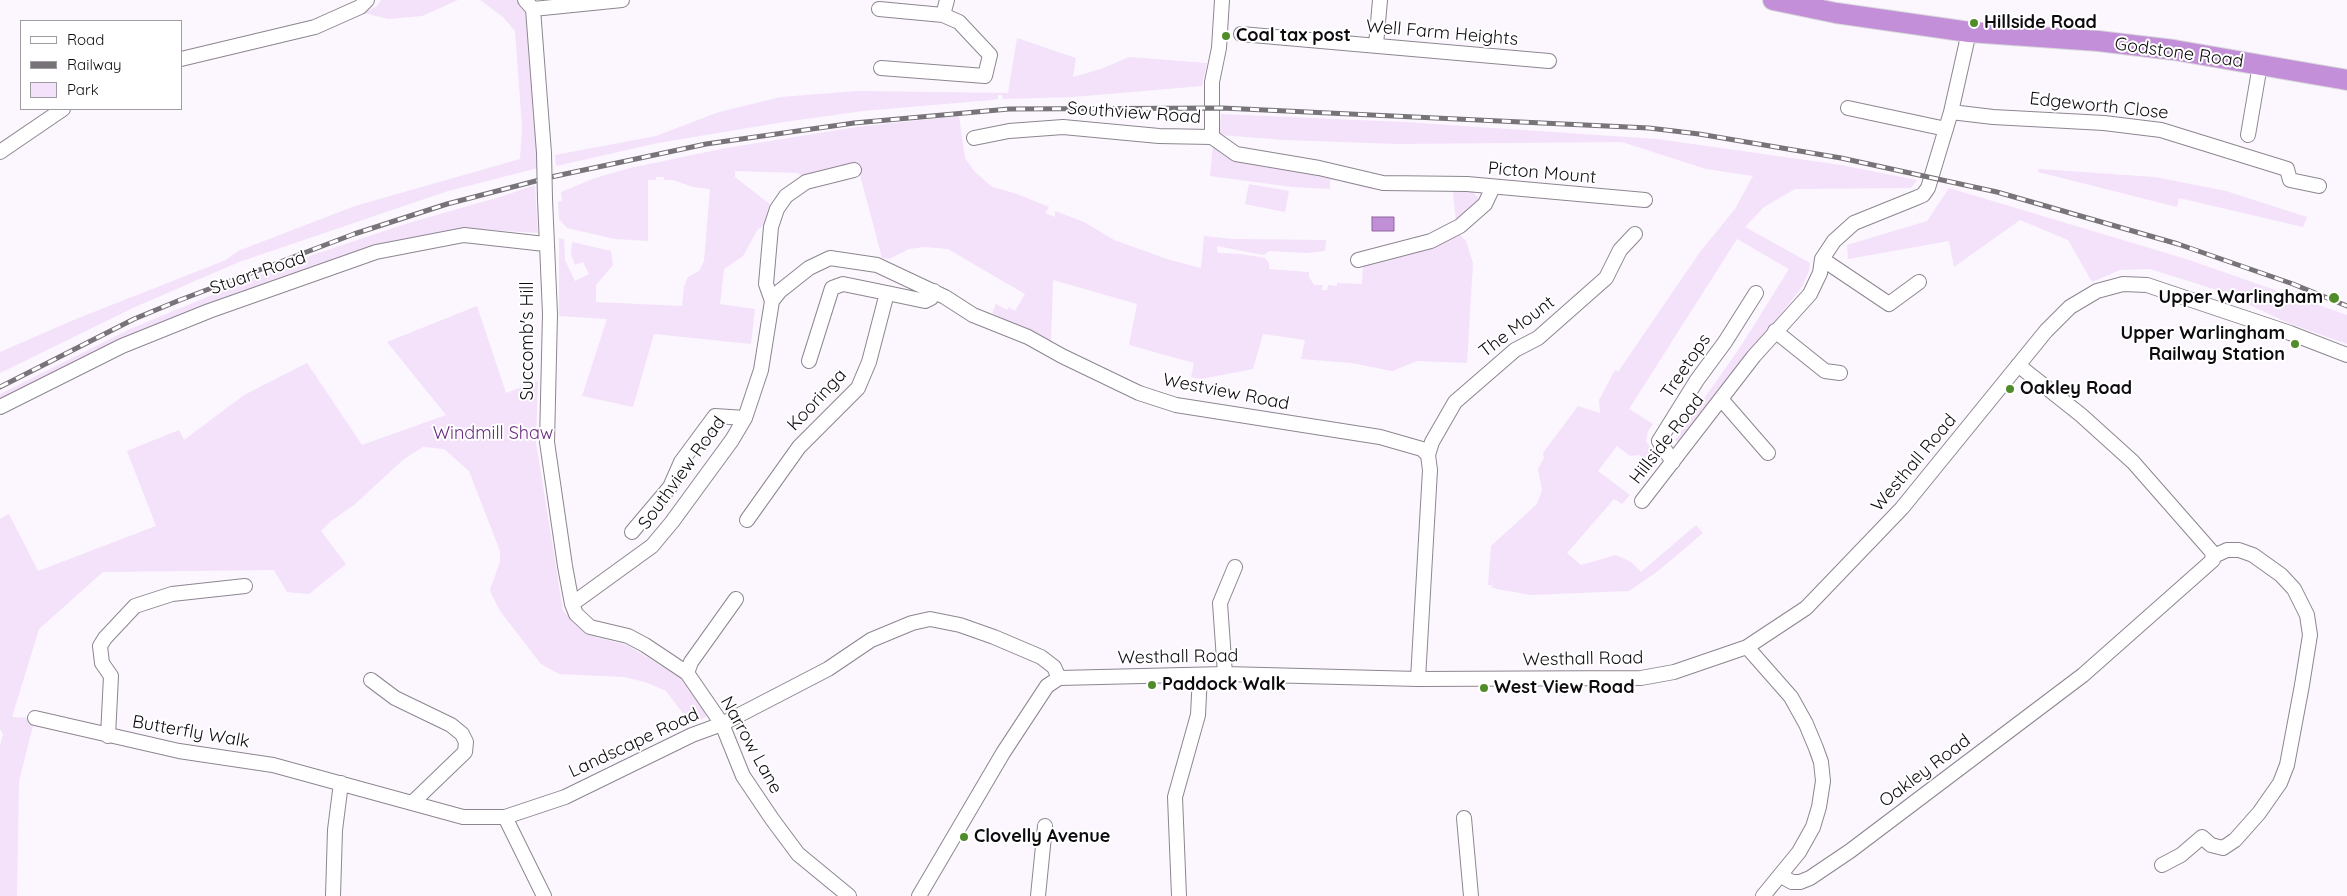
<!DOCTYPE html>
<html>
<head>
<meta charset="utf-8">
<style>
	body { margin:0 }
	#map { position:relative; width:2347px; height:896px; overflow:hidden; background:#fcf6ff; font-family:Quicksand,sans-serif }
	canvas { display:block }
	.legend { position:absolute; left:20px; top:20px; width:162px; height:90px; box-sizing:border-box; background:#fff; border:1px solid #9f9d9f; margin:0; padding:6px 9px; list-style:none; font-size:15px; color:#0e0b0f }
	.legend li { display:flex; align-items:center; gap:10px; height:25px }
	.legend b { width:25px; border:1px solid #9f9d9f }
</style>
</head>
<body>
<div id="map">
<canvas width="2347" height="896"></canvas>
<ul class="legend">
<li><b style="height:6px;background:#fff"></b>Road</li>
<li><b style="height:6px;background:#777379"></b>Railway</li>
<li><b style="height:14px;background:#f3e2fa"></b>Park</li>
</ul>
</div>
<script>
const c = document.querySelector('canvas').getContext('2d');
c.lineJoin = 'round';
function fillPath(path, color) { c.fillStyle = color; c.fill(path, 'evenodd'); }
const poly = rows => new Path2D(rows.map(r => 'M' + r).join(''));
function trace(path, color, width, dash) { c.strokeStyle = color; c.lineWidth = width; c.lineCap = dash ? 'butt' : 'round'; c.setLineDash(dash || []); c.stroke(path); }
function write(font, color, halo, rows, align = 'center') {
  c.font = font + ' Quicksand,sans-serif'; c.lineWidth = 4; c.setLineDash([]); c.textBaseline = 'middle'; c.strokeStyle = halo; c.fillStyle = color; for (const [text, x, y, turn = 0] of rows) {
    c.save(); c.translate(x, y); c.rotate((+turn || 0) * Math.PI / 180); c.textAlign = isNaN(turn) ? turn : align; if (halo) c.strokeText(text, 0, 0); c.fillText(text, 0, 0); c.restore();
  }
}
const green = poly([
	[381,0,458,0,422,16,388,19,364,13,377,6],
	[480,0,517,0,528,11,538,153,538,168,448,191,239,262,135,307,0,373,0,352,76,319,226,260,238,251,355,206,520,159,522,127,515,31,503,17],
	[1017,38,1076,58,1073,77,1101,69,1129,57,1207,63,1202,86,1073,97,1003,99,1002,95,998,95,998,99,992,100,863,111,784,122,658,143,556,166,555,155,656,136,719,112,781,97,858,91,1008,93],
	[1221,114,1404,122,1657,139,1841,165,1917,180,1911,188,1795,189,1764,207,1745,227,1810,263,1809,271,1802,287,1680,443,1675,440,1741,346,1789,269,1737,239,1629,409,1653,424,1648,431,1646,441,1658,461,1654,468,1639,455,1630,456,1617,446,1598,471,1630,495,1622,504,1614,499,1567,553,1581,565,1616,555,1631,562,1641,572,1696,525,1703,533,1658,571,1629,591,1531,595,1497,589,1491,587,1493,585,1488,585,1491,546,1537,504,1542,490,1538,469,1544,458,1543,453,1578,406,1600,413,1599,400,1615,370,1618,372,1700,252,1735,209,1753,176,1706,169,1622,142,1397,144,1286,140,1219,135],
	[959,116,965,158,974,171,992,187,1014,193,1049,207,1045,213,1055,217,1055,211,1084,222,1114,240,1170,260,1201,268,1204,236,1232,239,1326,240,1325,251,1307,253,1269,251,1264,255,1258,254,1217,246,1217,249,1218,253,1241,254,1265,258,1269,263,1269,269,1309,272,1309,277,1314,285,1323,285,1322,290,1327,290,1328,285,1337,286,1337,283,1362,284,1363,265,1459,234,1466,241,1473,263,1467,363,1417,361,1392,371,1352,363,1301,359,1305,340,1263,334,1253,369,1201,379,1191,377,1194,363,1129,345,1137,304,1053,280,1051,343,992,313,996,304,1007,310,1009,307,1015,311,1025,294,948,249,924,247,909,249,889,259,882,258,860,175,806,189,799,173,735,171,735,177,772,206,766,224,758,229,743,256,724,269,720,304,755,309,751,344,654,334,633,407,582,396,607,319,559,316,559,238,564,239,565,260,575,281,589,274,583,262,575,265,571,254,572,242,611,251,613,265,596,285,596,302,682,306,684,287,688,277,699,271,704,261,710,189,693,187,673,180,664,180,664,177,656,177,656,180,648,180,648,241,615,239,567,228,559,219,558,202,562,201,561,192,595,178,630,168,726,148,857,127],
	[1213,144,1221,153,1239,160,1323,175,1372,187,1463,189,1473,192,1480,200,1456,222,1453,191,1370,189,1336,180,1330,180,1330,189,1292,187,1210,176],
	[2038,169,2155,177,2226,191,2307,217,2303,227,2179,198,2177,207,2038,172],
	[1249,184,1289,191,1285,212,1245,204],
	[535,185,538,233,461,228,372,247,188,311,66,368,0,402,0,394,130,329,289,263,405,224,503,196],
	[1949,188,2186,259,2347,315,2347,344,2288,323,2220,291,2150,269,2120,270,2092,282,2068,240,2020,220,1954,267,1949,241,1848,259,1847,245,1927,221],
	[477,306,506,393,538,381,536,442,563,611,588,635,627,645,683,679,706,713,706,717,695,722,688,720,666,691,645,682,624,677,559,674,541,664,500,611,492,595,490,590,500,562,500,551,469,471,444,449,423,447,404,459,354,505,331,521,321,531,346,564,309,594,287,592,274,570,103,572,39,629,12,717,35,718,19,781,17,896,0,896,0,746,3,734,0,729,0,519,9,514,38,571,156,526,127,451,179,430,184,440,244,395,307,363,362,445,446,415,387,342]
]);
const water = poly([
	[1372,217,1394,217,1394,231,1372,231,1372,217]
]);
const minor = poly([
	[525,0,533,9,544,153],
	[533,9,622,0],
	[879,9,943,15,947,0],
	[1241,34,1549,61],
	[1376,45,1380,0],
	[181,59,315,27,360,7,367,0],
	[881,68,985,76,990,55,959,22,943,15],
	[1848,108,1946,129],
	[1951,112,1993,117,2104,123,2161,130,2287,169,2290,180,2319,186],
	[2248,135,2260,65],
	[1212,137,1212,82,1219,48,1222,0],
	[974,138,1009,131,1063,127,1159,136,1212,137,1236,154,1319,168,1383,183,1467,184,1645,200],
	[0,152,63,109],
	[545,199,550,314,547,442,565,566,572,604,576,614,590,627,628,636,645,645,687,673,722,724,743,776,772,819,798,854,849,896],
	[1822,259,1889,304,1919,282],
	[1358,260,1431,241,1460,226,1485,204,1493,187],
	[772,301,780,291,809,268,830,258,877,265,945,297,973,315,1028,337,1062,356,1139,393,1176,405,1380,437,1422,449,1428,455,1430,470,1418,679],
	[1775,331,1825,371,1840,373],
	[809,361,832,288,843,284,887,293],
	[1721,399,1768,453],
	[0,407,122,346,209,311,376,252,464,235,545,244],
	[1428,455,1432,442,1455,402,1515,350,1538,338,1606,278,1620,250,1635,234],
	[1673,462,1659,441,1697,380,1725,342,1756,293],
	[1642,501,1754,356,1810,294,1820,273,1822,259,1834,241,1854,223,1916,198,1923,195,1928,188,1951,112,1969,32],
	[747,520,799,447,858,388,869,362,887,293,925,301,931,298,934,291],
	[632,532,670,487,681,462,715,416,745,418],
	[572,604,652,546,672,522,732,440,745,418,761,370,772,301,766,284,771,227,777,209,786,196,806,182,854,170],
	[1747,647,1791,697,1806,724,1816,748,1821,762,1823,781,1819,807,1813,827,1799,852,1763,896],
	[687,673,691,662,736,599],
	[1225,674,1220,603,1235,567],
	[371,680,395,698,451,725,462,734,466,742,465,752,412,803],
	[35,718,179,751,273,765,463,817,505,817,565,797,692,735,722,724,828,669,871,640,912,623,930,619,960,625,994,637,1041,657,1054,667,1059,678],
	[108,736,111,676,102,663,100,646,105,638,135,606,172,594,245,586],
	[505,817,544,896],
	[1464,818,1471,896],
	[2162,865,2181,855,2202,837,2211,845,2223,848,2235,840,2259,813,2280,783,2287,765,2302,685,2310,635,2307,615,2294,589,2281,575,2253,555,2239,550,2227,550,2214,556],
	[1781,876,1792,882,1800,882,1810,878,1850,851,2083,675,2213,560,2212,552,2133,462,2081,415,2018,365],
	[333,896,335,830,341,783],
	[919,896,1003,753,1047,686,1059,678,1225,674,1418,679,1641,678,1674,672,1747,647,1806,608,1902,508,2046,331,2070,307,2097,291,2123,284,2147,285,2290,333,2347,355],
	[1038,896,1045,826],
	[1179,896,1175,797,1198,715,1200,675]
]);
const highway = poly([
	[1773,0,1836,13,1969,32,2098,41,2174,50,2347,80]
]);
const rail = poly([
	[0,387,134,319,180,300,354,234,447,204,551,177,706,144,854,123,1009,109,1222,108,1649,128,1699,134,1841,158,1997,192,2178,244,2293,284,2347,306]
]);
const minorBridge = poly([
	[544,153,545,199]
]);
const markers = [
	[1974,23,5,"#508c2a"],
	[1226,36,5,"#508c2a"],
	[2334,298,6,"#508c2a"],
	[2295,344,5,"#508c2a"],
	[2010,389,5,"#508c2a"],
	[1152,685,5,"#508c2a"],
	[1484,688,5,"#508c2a"],
	[964,837,5,"#508c2a"]
];
const poiNames = [
	["Hillside Road",1984,23],
	["Coal tax post",1236,36],
	["Upper Warlingham",2323,298,"right"],
	["Upper Warlingham",2285,334,"right"],
	["Railway Station",2285,355,"right"],
	["Oakley Road",2020,389],
	["Paddock Walk",1162,685],
	["West View Road",1494,688],
	["Clovelly Avenue",974,837]
];
const streetNames = [
	["Well Farm Heights",1442,33,5],
	["Godstone Road",2179,53,8],
	["Edgeworth Close",2099,106,6],
	["Southview Road",1134,113,4],
	["Picton Mount",1542,173,5],
	["Stuart Road",258,273,-19],
	["The Mount",1517,327,-37],
	["Succomb's Hill",528,341,-90],
	["Treetops",1686,366,-56],
	["Westview Road",1226,392,11],
	["Kooringa",817,400,-47],
	["Hillside Road",1667,439,-52],
	["Westhall Road",1914,463,-50],
	["Southview Road",682,473,-54],
	["Westhall Road",1178,657,-1],
	["Westhall Road",1583,659,-1],
	["Butterfly Walk",191,732,10],
	["Landscape Road",634,743,-25],
	["Narrow Lane",751,745,61],
	["Oakley Road",1925,771,-37]
];
const parkNames = [
	["Windmill Shaw",493,434]
];
fillPath(green, '#f3e2fa');
fillPath(water, '#c18fd6');
trace(water, '#8b679a', 1);
trace(minor, '#8d8690', 16);
trace(highway, '#d8d8d9', 22);
trace(minor, '#fff', 14);
trace(highway, '#c38fd9', 20);
trace(rail, '#777379', 5);
trace(rail, '#fff', 3, [9]);
trace(minorBridge, '#8d8690', 16, []);
trace(minorBridge, '#fff', 14);
for (const [x, y, r, color] of markers) { const dot = new Path2D(); dot.arc(x, y, r, 0, 2 * Math.PI); c.fillStyle = color; c.fill(dot); trace(dot, '#fff', 2); }
write('bold 18px', '#0e0b0f', '#fff', poiNames, 'left');
write('18px', '#0e0b0f', '#fff', streetNames);
write('18px', '#6a2d81', '#fff', parkNames);
</script>
</body>
</html>
